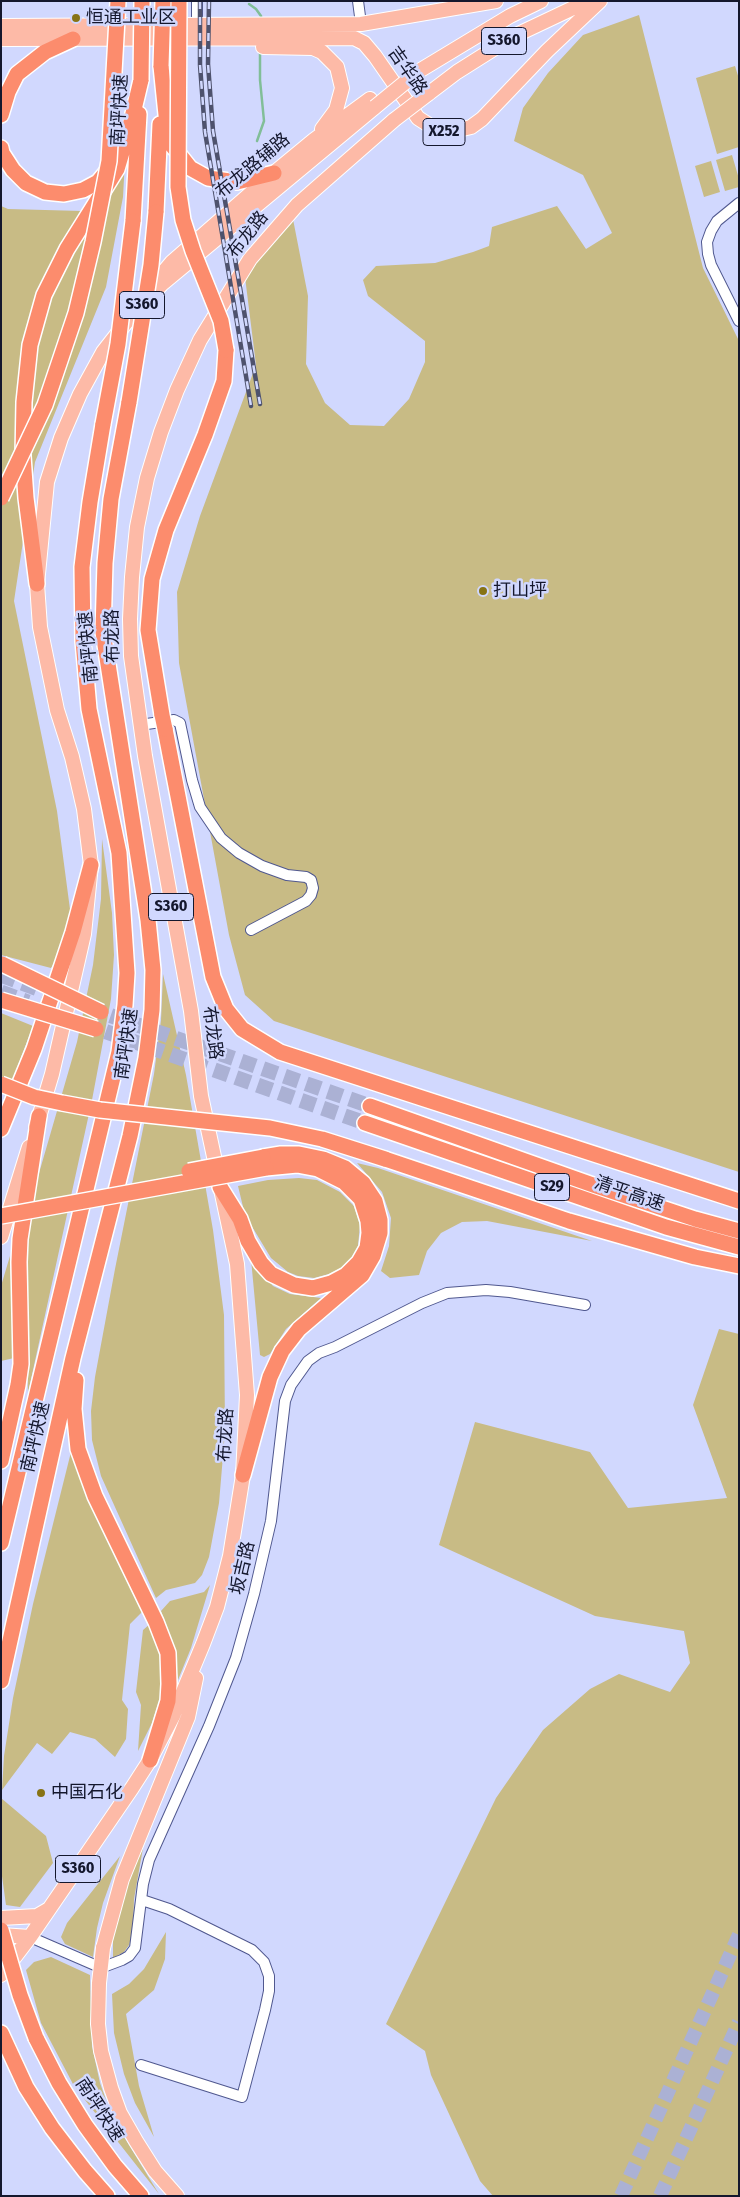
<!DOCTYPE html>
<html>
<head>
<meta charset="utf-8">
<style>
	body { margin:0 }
	#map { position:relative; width:740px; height:2197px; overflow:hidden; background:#d1d8fe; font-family:"Fira Sans Condensed",sans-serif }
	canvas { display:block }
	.frame { position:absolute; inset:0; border:2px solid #14172d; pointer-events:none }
</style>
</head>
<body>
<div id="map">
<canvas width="740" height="2197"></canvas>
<div class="frame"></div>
</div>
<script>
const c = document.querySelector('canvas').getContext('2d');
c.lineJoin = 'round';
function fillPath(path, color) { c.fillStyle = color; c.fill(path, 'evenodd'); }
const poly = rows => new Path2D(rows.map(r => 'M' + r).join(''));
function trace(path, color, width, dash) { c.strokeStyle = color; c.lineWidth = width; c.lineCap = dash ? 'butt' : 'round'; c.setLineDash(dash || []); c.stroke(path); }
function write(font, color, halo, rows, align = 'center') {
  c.font = font + ' "Fira Sans Condensed","Noto Sans SC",sans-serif'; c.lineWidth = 5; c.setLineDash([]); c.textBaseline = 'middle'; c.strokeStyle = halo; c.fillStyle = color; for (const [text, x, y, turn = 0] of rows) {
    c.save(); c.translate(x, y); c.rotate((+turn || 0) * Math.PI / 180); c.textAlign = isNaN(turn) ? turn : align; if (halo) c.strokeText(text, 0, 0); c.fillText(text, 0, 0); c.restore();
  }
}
const green = poly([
	[639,15,703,268,739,341,739,1172,274,1021,245,995,229,935,179,663,177,592,200,516,256,365,244,269,292,214,308,296,306,364,325,403,350,425,384,426,409,399,425,362,425,341,368,296,363,280,376,266,435,263,473,252,489,246,492,227,557,206,586,249,612,233,583,175,514,141,523,108,548,73,583,35],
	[735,66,739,79,739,147,717,154,696,78],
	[732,155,739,179,739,187,725,191,716,160],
	[125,160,123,197,106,287,35,462,14,601,57,811,73,932,51,968,1,955,1,206,8,209,82,211],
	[711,161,720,192,704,197,695,166],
	[102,839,112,913,114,955,111,999,92,1100,28,1393,25,1291,27,1226,35,1187,77,1042,93,965,101,899],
	[163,974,186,1075,213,1230,224,1315,225,1432,219,1503,209,1557,202,1575,195,1583,166,1590,156,1598,101,1476,92,1440,91,1411,95,1377,115,1269,154,1074,161,1020],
	[1,1013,33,1026,12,1081,1,1076],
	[357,1163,378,1168,592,1241,487,1221,462,1222,441,1233,427,1251,419,1275,390,1278,381,1271,389,1246,391,1218,382,1192],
	[299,1178,317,1180,340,1192,354,1206,360,1225,358,1246,352,1257,341,1268,329,1274,314,1278,298,1276,288,1272,271,1258,245,1215,238,1186,268,1180],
	[10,1256,14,1358,1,1361,1,1286],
	[251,1259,273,1286,290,1294,321,1298,286,1329,270,1354,264,1357,260,1355],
	[719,1329,739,1334,739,2196,493,2196,480,2181,431,2075,425,2051,386,2024,496,1798,543,1730,590,1689,619,1674,670,1692,690,1663,684,1631,595,1616,439,1545,475,1422,590,1452,628,1508,727,1498,693,1405],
	[73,1444,95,1508,142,1612,130,1624,122,1700,128,1709,126,1739,115,1757,95,1739,70,1732,52,1754,37,1743,2,1790,4,1756,13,1698,33,1604],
	[210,1585,191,1648,178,1680,173,1643,161,1611,170,1601,204,1592],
	[150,1624,159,1649,162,1674,160,1698,152,1723,138,1751,141,1705,136,1692,143,1630],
	[1,1798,46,1836,53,1863,20,1907,6,1905,1,1869],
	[143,1848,134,1899,133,1931,129,1945,124,1952,113,1958,113,1940,117,1915,126,1886],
	[120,1856,103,1903,97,1928,93,1957,65,1944,61,1937,67,1923],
	[166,1932,165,1959,154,1990,126,2014,139,2086,154,2137,135,2103,124,2074,114,2033,112,1994,129,1984,144,1969],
	[51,1957,90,1975,92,2046,100,2083,113,2119,159,2194,74,2086,41,2023,26,1970,34,1962]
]);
const stream = poly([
	[249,4,256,9,261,16,261,20],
	[257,141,264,121,260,80,260,50]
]);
const majorTunnel = poly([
	[621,2196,739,1935],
	[660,2196,739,2022]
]);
const highwayTunnel = poly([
	[1,975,46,992],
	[1,992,28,1002],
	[89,1008,370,1106],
	[84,1024,365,1123]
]);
const minor = poly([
	[358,1,361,24],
	[197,30,197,1],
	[739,203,717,221,711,231,707,242,708,254,711,265,739,321],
	[140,725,174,720,180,723,192,780,200,807,221,838,239,853,262,866,287,875,306,877,311,880,313,888,311,895,306,901,251,930],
	[30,1937,97,1966,106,1966,122,1960,129,1956,135,1948,143,1884,149,1860,209,1726,236,1658,254,1594,271,1521,285,1401,291,1385,308,1361,319,1353,335,1347,422,1303,447,1293,486,1290,510,1292,585,1305],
	[141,2065,242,2097,265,2010,269,1991,269,1976,264,1962,252,1950,169,1909,142,1900]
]);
const major = poly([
	[1,26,361,24,496,1],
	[1,39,354,38,364,43,375,56,418,118,435,129,450,132,471,127,482,119,547,51,600,1],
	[263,47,313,48,322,52,337,67,342,88,336,110,322,129],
	[419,71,510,16,541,1],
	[428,94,457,72,514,36,588,1],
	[156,281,172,262,274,173,314,140,370,99],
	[36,1127,52,1074,84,934,91,865,84,809,72,757,57,710,49,671,40,627,37,584,47,482,61,438,80,394,103,352,132,315,163,283,204,249,375,107],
	[1,1237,29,1147],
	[1,1918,37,1916,49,1909],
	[1,1935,30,1937],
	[103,1948,122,1879,188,1717,196,1678],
	[1,1975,30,1937,132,1788,150,1760,173,1716,203,1644,217,1607,230,1556,243,1475,247,1395,237,1264,201,1096,191,1011,145,756,131,656,130,619,132,577,137,527,147,478,161,432,177,390,200,340,250,259,297,205,394,120],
	[99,1983,98,2024,101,2051,111,2088,120,2113,136,2141,155,2171,177,2196]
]);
const highway = poly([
	[161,66,168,134,171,144,190,168,208,178,237,182,274,173],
	[1,115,8,92,17,74,45,52,73,39],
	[1,148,2,153,13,170,26,183,45,192,64,194,83,190,98,182,108,170],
	[156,212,160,124],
	[133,221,139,114],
	[37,584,26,498,23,456,24,402,30,345,44,295,67,249,117,169,131,122,141,80],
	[162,715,148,630,152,579,166,530,205,435,224,381,226,350],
	[165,729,213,977,226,1009,242,1029,280,1052,739,1201],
	[370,1106,593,1185,695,1219,739,1231],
	[365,1123,666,1227,739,1247],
	[1,1129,34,1049,73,932,91,865],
	[385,1159,569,1221,695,1257,739,1266],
	[220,1187,240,1219,248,1241,261,1263,271,1274,294,1285,313,1288,331,1283,346,1275,359,1262,367,1248,369,1233,368,1221,361,1199,344,1182,318,1169,297,1165,266,1168],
	[76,1380,74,1409,78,1449,95,1496,156,1622,168,1653,169,1684,168,1701,150,1760],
	[1,1461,18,1385,21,1364,19,1262,20,1239,39,1116],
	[243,1475,270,1377,282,1351,299,1329,362,1275,373,1256,380,1233,380,1220,375,1201,363,1183,345,1168,323,1159,299,1154,281,1154,263,1157],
	[1,1543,119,1052,125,1005,127,973,119,853,89,709,83,641,82,567,90,502,103,424],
	[1,1681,73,1358,130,1136,146,1058,152,1010,153,970,148,920,103,632,105,563,111,499,129,402],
	[1,2033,26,2087,52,2128,85,2171,107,2196],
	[36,2038,59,2083,85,2125,115,2166,141,2196]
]);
const rail = poly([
	[200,1,200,65,205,132,251,406],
	[209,1,208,64,213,131,260,404]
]);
const majorBridge = poly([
	[375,107,419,71],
	[394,120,428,94],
	[99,1983,103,1948]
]);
const highwayBridge = poly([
	[179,1,178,187,183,220,193,251,221,321,226,350],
	[161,66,163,1],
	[141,80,142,1],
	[129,402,151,265,156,212],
	[103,424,118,344,133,221],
	[1,498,45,405,76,313,93,242,109,161,118,1],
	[162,715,165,729],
	[2,964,101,1012],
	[1,1000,96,1029],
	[1,1084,34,1097,62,1103,100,1110,270,1128,322,1139,385,1159],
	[189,1171,263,1157],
	[1,1216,266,1168],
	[1,1930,20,1995,36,2038]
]);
const markers = [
	[76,18,5,"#877315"],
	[483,591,5,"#877315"],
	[41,1793,5,"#877315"]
];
const shields = [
	[504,41,45],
	[444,132,42],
	[142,305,45],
	[171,907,45],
	[552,1187,35],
	[78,1869,45]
];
const shieldNames = [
	["S360",504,41],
	["X252",444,132],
	["S360",142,305],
	["S360",171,907],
	["S29",552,1187],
	["S360",78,1869]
];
const poiNames = [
	["恒通工业区",86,18],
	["打山坪",493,591],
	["中国石化",51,1793]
];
const streetNames = [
	["吉华路",407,71,55],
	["南坪快速",120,110,-87],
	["布龙路辅路",253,166,-40],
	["布龙路",248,235,-52],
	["布龙路",113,636,-91],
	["南坪快速",89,647,-95],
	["布龙路",212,1033,82],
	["南坪快速",127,1044,-82],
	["清平高速",629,1194,19],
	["布龙路",226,1435,-87],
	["南坪快速",36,1437,-77],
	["坂吉路",243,1568,-77],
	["南坪快速",99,2110,57]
];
fillPath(green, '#c8bb85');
trace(stream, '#81be98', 2.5);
trace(majorTunnel, '#abb1d4', 14, [14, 7]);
trace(highwayTunnel, '#abb1d4', 15, [15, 8]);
trace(minor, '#50588f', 12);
trace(major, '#fff', 16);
trace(highway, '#fff', 18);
trace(minor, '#fff', 10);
trace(major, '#fdbaa7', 14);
trace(highway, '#fc8c6d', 15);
trace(rail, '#4e526d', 4.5);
trace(rail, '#d1d8fe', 2.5, [8]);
trace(majorBridge, '#fff', 16, []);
trace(highwayBridge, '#fff', 18, []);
trace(majorBridge, '#fdbaa7', 14);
trace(highwayBridge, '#fc8c6d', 15);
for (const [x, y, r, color] of markers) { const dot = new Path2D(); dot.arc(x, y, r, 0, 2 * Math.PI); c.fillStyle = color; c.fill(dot); trace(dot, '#d1d8fe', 2); }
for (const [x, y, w] of shields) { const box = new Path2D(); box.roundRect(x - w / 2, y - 13.5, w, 27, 4); c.fillStyle = '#d1d8fe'; c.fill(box); trace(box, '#14172d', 1); }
write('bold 16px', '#14172d', null, shieldNames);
write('18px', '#14172d', '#d1d8fe', poiNames, 'left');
write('18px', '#14172d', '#d1d8fe', streetNames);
</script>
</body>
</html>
